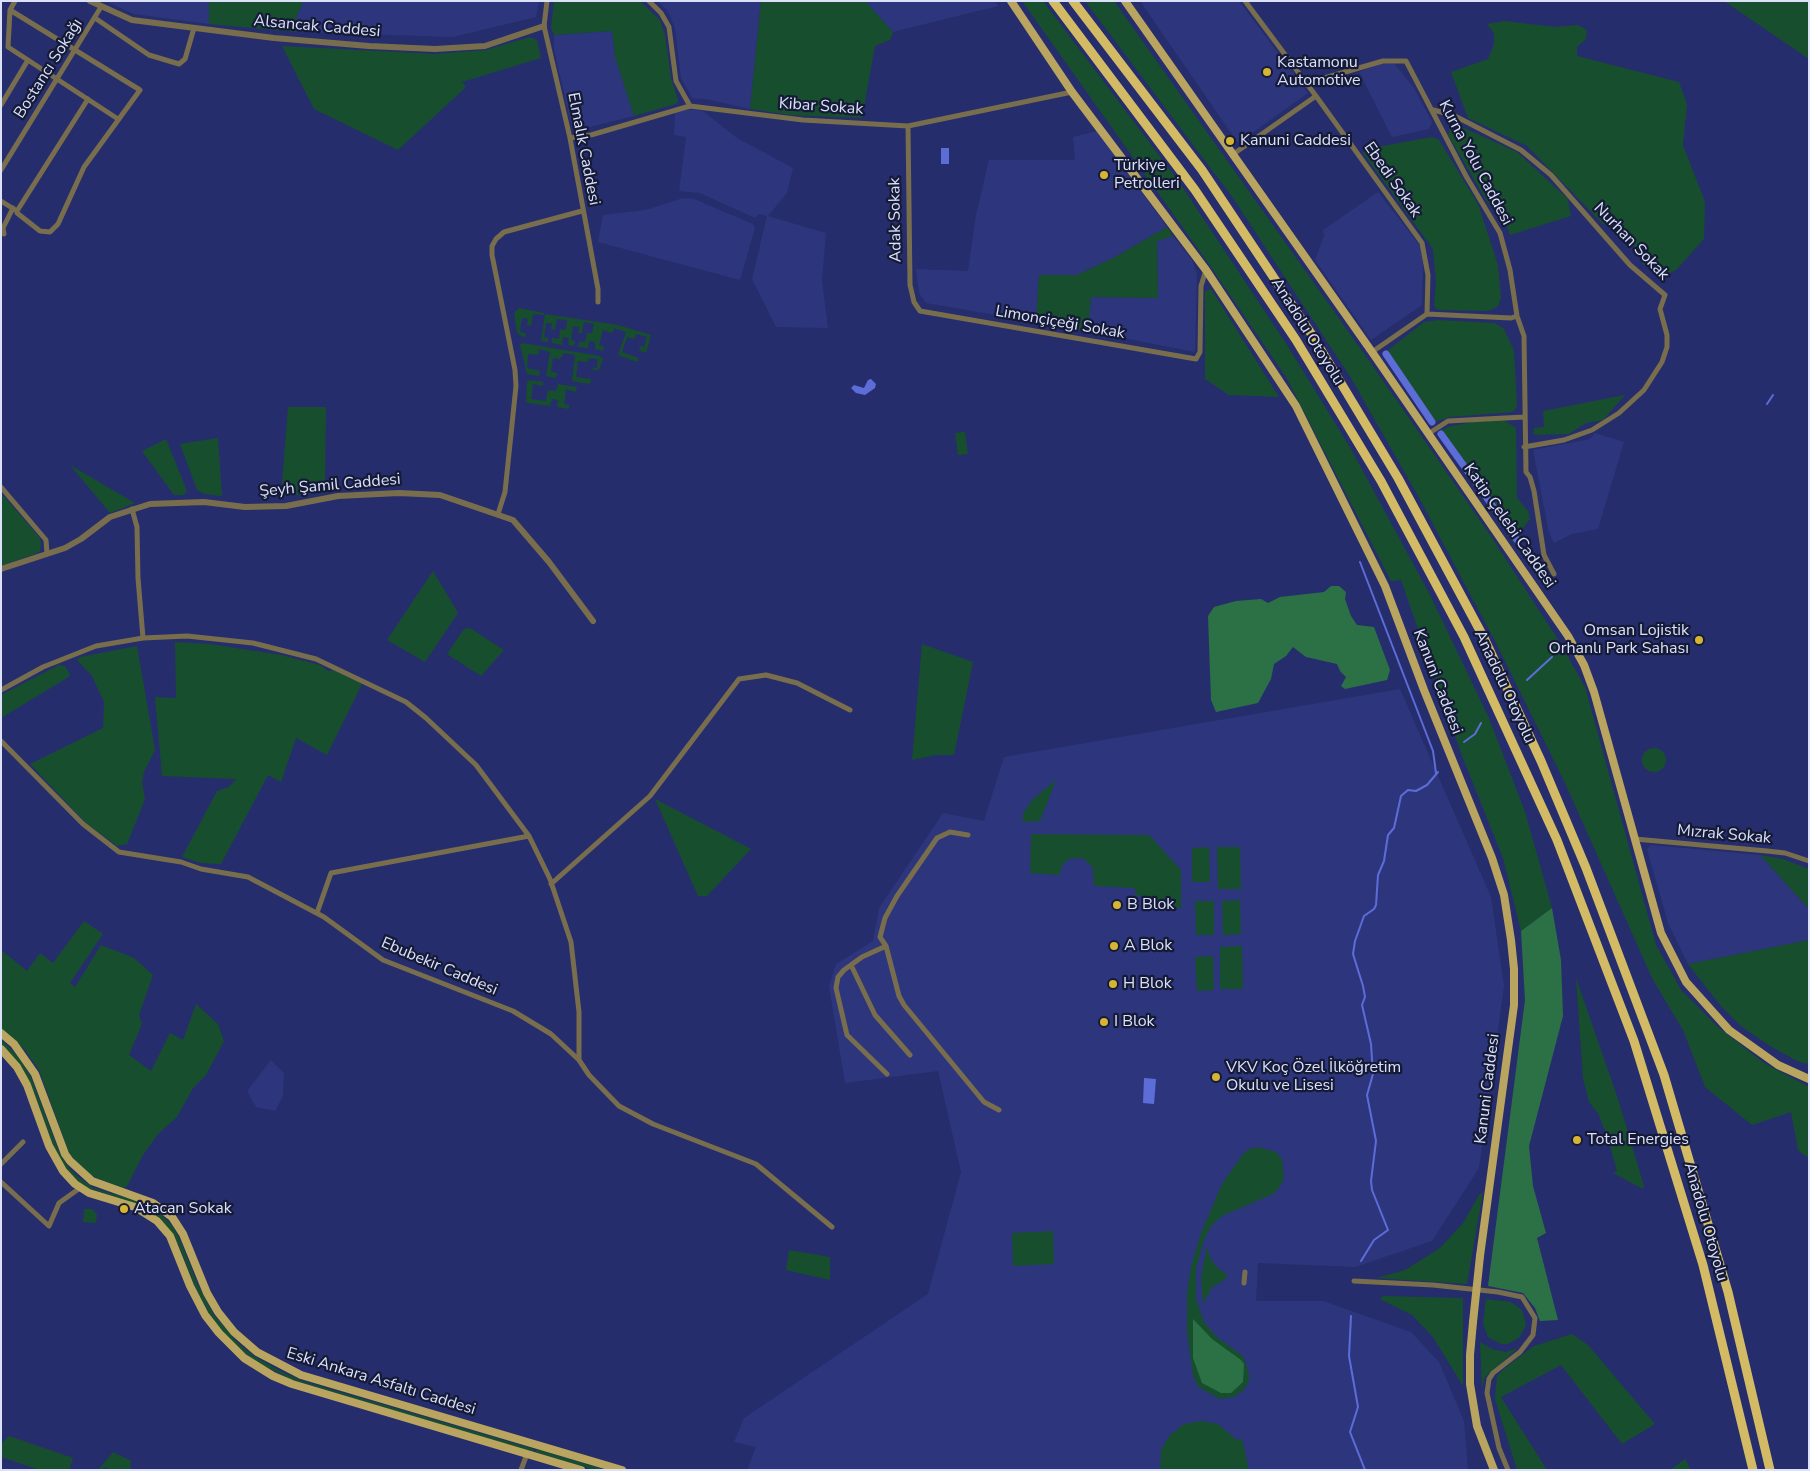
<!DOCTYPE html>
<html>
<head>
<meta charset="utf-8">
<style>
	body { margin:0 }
	#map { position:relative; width:1810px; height:1471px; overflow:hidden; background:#262d6c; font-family:"Nunito Sans",sans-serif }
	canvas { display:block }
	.frame { position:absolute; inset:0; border:2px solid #dbe1f9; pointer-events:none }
</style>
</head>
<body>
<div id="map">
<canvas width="1810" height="1471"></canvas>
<div class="frame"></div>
</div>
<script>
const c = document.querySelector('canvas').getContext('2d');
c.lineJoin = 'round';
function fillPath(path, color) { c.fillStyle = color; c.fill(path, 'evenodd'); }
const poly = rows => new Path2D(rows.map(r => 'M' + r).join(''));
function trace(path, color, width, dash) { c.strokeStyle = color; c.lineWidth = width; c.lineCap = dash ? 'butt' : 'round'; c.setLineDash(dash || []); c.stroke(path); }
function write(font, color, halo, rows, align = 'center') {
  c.font = font + ' "Nunito Sans",sans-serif'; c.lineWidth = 4.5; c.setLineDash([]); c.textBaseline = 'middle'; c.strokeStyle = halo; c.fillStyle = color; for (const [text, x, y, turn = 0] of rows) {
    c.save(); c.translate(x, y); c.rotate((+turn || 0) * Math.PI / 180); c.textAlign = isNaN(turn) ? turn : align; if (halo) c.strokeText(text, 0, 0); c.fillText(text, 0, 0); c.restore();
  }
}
const built = poly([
	[105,1,209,1,209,24,134,14],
	[303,1,539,1,536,17,453,37,296,32,296,19],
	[657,1,761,1,750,109,711,100,692,98,681,78,675,28,668,11],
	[860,1,995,1,998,6,893,32,866,2],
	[1140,1,1239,1,1308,93,1238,143],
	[612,31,615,57,634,116,590,127,572,127,554,50,554,35],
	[1394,63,1414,88,1432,122,1429,129,1392,137,1359,72,1381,64],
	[688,109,703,111,737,138,793,168,787,193,768,216,826,233,822,280,828,328,776,327,752,279,767,216,759,214,755,218,700,193,679,191,686,137,674,135,675,112],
	[1097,131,1167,227,1113,258,1077,275,1039,275,1036,322,926,303,919,293,916,269,968,271,976,215,989,160,1075,160,1073,137],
	[1378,192,1421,247,1423,258,1422,305,1371,340,1315,260,1324,236,1323,230],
	[683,198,694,199,753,224,755,228,740,280,598,242,603,215,646,210],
	[1173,236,1192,260,1197,274,1195,352,1088,331,1091,297,1158,298,1157,241],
	[1595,433,1624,442,1598,529,1572,534,1554,543,1549,533,1533,450,1590,439],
	[1400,689,1491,897,1504,986,1479,1168,1432,1241,1355,1267,1258,1263,1256,1301,1323,1301,1411,1332,1439,1362,1464,1421,1468,1470,747,1470,756,1447,734,1442,744,1418,928,1294,961,1172,938,1071,845,1083,829,986,836,964,873,941,879,908,943,813,984,821,1004,757],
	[1651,845,1760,855,1809,909,1809,940,1688,964,1668,923,1647,849],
	[271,1060,284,1073,283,1096,275,1111,256,1107,247,1091]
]);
const green = poly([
	[209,1,303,1,296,19,296,32,209,24],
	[554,1,641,2,660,20,665,35,671,78,678,100,676,104,634,116,615,57,612,31,554,35,551,28],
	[761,1,866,2,893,32,890,40,875,46,862,118,790,115,750,109],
	[1022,1,1043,1,1179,182,1287,345,1351,449,1430,595,1489,718,1525,812,1552,908,1521,931,1503,858,1461,753,1401,580,1391,581,1286,377,1213,270],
	[1085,1,1114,1,1372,365,1490,535,1559,641,1585,687,1656,945,1681,990,1718,1027,1764,1063,1809,1087,1809,1158,1798,1150,1791,1112,1752,1125,1705,1087,1683,1030,1653,980,1565,783,1496,643,1417,494,1351,378,1233,198],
	[1724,1,1809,1,1809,59],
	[1504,21,1556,27,1578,25,1587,30,1586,39,1577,47,1577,56,1679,82,1687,104,1683,145,1705,202,1704,239,1676,270,1666,275,1642,264,1644,257,1623,233,1603,224,1527,146,1468,118,1451,72,1488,59,1494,44,1494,33,1487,24],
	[530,37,537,40,541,58,462,82,466,87,398,150,314,109,282,46,435,54,486,50],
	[1455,124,1517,152,1568,199,1571,216,1510,235,1506,224,1486,200,1448,135,1451,127],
	[1432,137,1439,140,1478,204,1498,265,1501,299,1497,307,1488,311,1438,310,1434,306,1436,282,1433,249,1363,153,1366,149],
	[1167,227,1173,236,1157,241,1158,298,1091,297,1088,331,1036,322,1039,275,1077,275,1113,258],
	[1211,289,1279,397,1229,395,1205,379,1205,291],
	[519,308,544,313,544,315,533,314,531,326,527,325,528,319,522,318,520,332,526,333,525,338,517,333,514,313],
	[545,314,618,325,651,335,646,353,639,350,640,346,644,347,647,337,636,334,635,339,627,337,622,352,639,358,637,362,618,355,626,332,614,328,612,333,603,330,599,345,604,347,603,351,595,349,595,342,589,341,588,348,578,347,579,342,585,342,587,333,592,333,594,324,584,322,582,333,578,333,579,327,573,326,571,340,575,341,574,346,568,345,569,338,563,337,562,345,552,343,552,338,559,339,560,329,566,330,567,320,557,319,555,330,551,329,552,323,546,323,544,337,548,338,548,342,541,341],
	[1438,320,1495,323,1504,329,1514,351,1517,406,1513,412,1450,417,1431,423,1383,354,1424,322],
	[522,343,600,356,603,359,599,370,593,370,593,367,597,368,598,359,589,358,588,362,578,361,576,377,591,379,590,384,572,381,575,355,564,353,560,359,553,358,551,372,557,373,556,378,546,376,550,352,539,349,538,355,528,354,527,368,540,371,539,376,527,374,520,345],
	[530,380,543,382,543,386,533,384,531,399,546,401,548,390,556,391,558,384,577,387,576,392,566,389,564,404,569,405,569,409,557,407,558,400,552,399,550,406,528,403,526,401,527,382],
	[1625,395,1603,420,1586,423,1569,434,1534,435,1534,428,1544,427,1543,411],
	[288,407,326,407,325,483,331,492,281,496],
	[1504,420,1516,428,1517,498,1528,511,1530,519,1513,542,1438,432,1448,427,1472,422],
	[965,432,968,454,958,455,955,433],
	[218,438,222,496,204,494,197,490,180,444],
	[166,439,187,491,184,495,174,495,142,451],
	[70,465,135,503,110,513],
	[1,493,40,538,41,544,40,551,35,554,1,566],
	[433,571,458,613,425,662,387,640],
	[470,628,504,650,481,676,447,654,464,629],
	[175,642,210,644,281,655,320,665,328,671,333,670,362,684,327,755,296,738,281,782,268,775,221,864,201,863,182,857,217,791,229,787,236,779,162,776,155,697,176,698],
	[922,644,973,662,954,755,936,755,912,760],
	[137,646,155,750,144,772,142,782,145,799,127,844,117,846,86,823,30,764,103,728,104,702,92,676,77,660,80,657],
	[59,665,65,666,70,675,67,678,1,718,1,695],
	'1642 760a12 12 0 1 1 24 0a12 12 0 1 1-24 0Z',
	[1056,780,1040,821,1023,822,1023,814,1032,800],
	[655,799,751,849,707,896,698,896],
	[1031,834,1149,835,1181,870,1181,908,1143,906,1143,896,1135,895,1135,888,1094,886,1093,868,1083,858,1069,859,1063,864,1059,875,1030,873],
	[1209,847,1210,882,1192,882,1192,848],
	[1217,847,1240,847,1241,889,1218,889],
	[1760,855,1783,859,1809,869,1809,909],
	[1240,900,1241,934,1223,935,1222,901],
	[1195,901,1214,901,1214,935,1196,935],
	[84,921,103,934,70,983,75,987,101,945,134,958,153,975,139,1015,142,1024,129,1055,151,1071,170,1033,183,1040,196,1004,218,1024,224,1041,206,1075,193,1088,177,1117,158,1134,143,1155,127,1186,123,1188,89,1175,77,1163,69,1153,39,1070,24,1049,1,1028,1,950,27,971,40,953,53,963],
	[1809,940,1809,1064,1797,1061,1770,1046,1742,1027,1720,1005,1688,964],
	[1242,946,1243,989,1220,989,1220,947],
	[1213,956,1214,990,1197,991,1195,957],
	[1576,978,1618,1099,1644,1186,1643,1189,1613,1173,1617,1171,1608,1139,1598,1113,1589,1102,1583,1078],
	[1,1039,16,1054,31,1077,58,1149,69,1168,78,1177,94,1188,144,1203,158,1212,171,1224,179,1237,198,1285,214,1315,238,1343,254,1356,280,1371,303,1381,534,1449,533,1452,293,1380,262,1365,246,1354,224,1333,209,1313,195,1287,178,1243,162,1221,137,1204,88,1188,73,1178,65,1168,56,1153,32,1087,20,1065,1,1044],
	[1259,1147,1276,1152,1282,1159,1284,1179,1279,1188,1273,1194,1222,1216,1212,1225,1205,1237,1196,1268,1196,1299,1204,1322,1217,1337,1243,1356,1249,1373,1249,1381,1244,1390,1234,1397,1220,1399,1198,1387,1193,1375,1187,1333,1187,1293,1191,1267,1201,1233,1222,1184,1243,1154,1249,1149],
	[1483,1192,1467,1284,1376,1278,1405,1270,1440,1248,1463,1223,1479,1195],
	[84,1209,92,1209,97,1214,96,1223,83,1222],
	[1053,1231,1054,1264,1013,1266,1012,1233],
	[1207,1246,1211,1260,1219,1269,1227,1274,1226,1279,1212,1287,1203,1304,1201,1278],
	[789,1250,830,1257,830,1280,786,1270],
	[1383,1296,1463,1298,1463,1386,1433,1337,1412,1315,1380,1299],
	[1486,1299,1511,1302,1522,1310,1526,1324,1520,1337,1508,1344,1501,1344,1488,1337,1483,1324],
	[1572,1334,1588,1345,1655,1424,1622,1444,1561,1365,1501,1397,1547,1470,1517,1470,1495,1399,1497,1376,1505,1368,1534,1346],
	[1480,1342,1492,1349,1506,1352,1518,1348,1485,1377,1482,1388],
	[1201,1421,1218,1424,1237,1440,1242,1439,1249,1470,1160,1470,1161,1450,1170,1435,1184,1424],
	[9,1436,73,1458,69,1470,40,1470,1,1457,1,1444],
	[536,1449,606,1470,594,1470,535,1452],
	[113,1452,131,1461,130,1470,111,1470,105,1467,103,1470,98,1470],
	[1685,1459,1691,1470,1670,1470]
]);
const forest = poly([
	[1331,586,1339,586,1346,592,1345,599,1351,616,1357,625,1374,627,1390,670,1387,680,1345,689,1341,686,1346,677,1340,671,1337,664,1306,657,1293,647,1286,656,1274,664,1271,679,1258,703,1216,712,1211,700,1208,616,1214,607,1236,601,1261,599,1268,603,1280,597,1324,592],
	[1552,908,1561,960,1563,1016,1529,1146,1533,1186,1546,1233,1537,1238,1558,1320,1540,1321,1535,1308,1523,1293,1488,1286,1525,1000,1521,931],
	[1193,1319,1212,1339,1241,1360,1244,1364,1243,1382,1231,1393,1221,1393,1202,1383,1193,1358]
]);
const water = poly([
	[941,148,949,148,949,164,941,164],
	[871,379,876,384,875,388,865,395,856,393,851,388,854,385,864,388,868,380],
	[1144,1078,1156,1079,1154,1104,1143,1103]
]);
const stream = poly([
	[1767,404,1773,395],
	[1360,562,1433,751,1436,773],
	[1527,680,1552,657],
	[1464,742,1475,734,1481,723],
	[1361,1261,1374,1240,1388,1230,1372,1190,1371,1181,1376,1141,1367,1095,1373,1074,1371,1044,1362,1005,1365,997,1363,986,1353,954,1355,941,1364,916,1374,909,1376,905,1378,875,1384,861,1388,835,1394,828,1401,796,1408,790,1416,791,1427,785,1438,772],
	[1351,1316,1349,1356,1358,1407,1350,1432,1365,1470]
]);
const canal = poly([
	[1386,354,1432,422],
	[1441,434,1517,540]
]);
const minor = poly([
	[15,1,10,10,8,47,118,119],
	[547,1,544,26,570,138,598,289,598,302],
	[649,1,661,13,669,27,676,81,690,106],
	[1245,1,1316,96,1422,243,1428,275,1427,314],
	[95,18,149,55,179,64,185,59,194,28],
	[1307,83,1383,61,1406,61,1466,176,1500,233,1510,270,1517,316,1524,336,1526,472,1530,477,1534,491,1544,555,1554,574],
	[1,105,28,60],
	[1433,110,1453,115,1521,150,1551,175,1630,265,1665,295,1660,309,1667,335,1667,347,1662,362,1644,390,1619,413,1592,430,1564,440,1524,447],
	[908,126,910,285,914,302,920,311,1196,359,1200,352,1201,286,1206,270],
	[570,138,591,135,690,106,803,120,908,126,1072,92],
	[1232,155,1316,96],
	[1,170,101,7],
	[1,201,17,211,17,213,40,231,50,232,58,224,84,167,140,90,10,10],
	[17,211,88,99],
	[4,234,3,228,13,208],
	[1372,352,1427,314,1511,318,1517,316],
	[1428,434,1448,421,1524,417],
	[1,487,46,540,47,554],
	[132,509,137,527,138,578,143,638],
	[498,514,505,492,516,386,515,370,492,255,492,246,496,239,504,232,582,211],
	[1,690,43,667,96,646,143,638,187,636,253,643,316,659,406,702,426,718,476,765,529,836,550,879,571,942,579,1012,579,1060],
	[1,741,83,824,119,852,181,862,201,869,248,877,324,917,383,960,513,1011,551,1034,579,1060,589,1075,619,1106,653,1124,756,1164,832,1227],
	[968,835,950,832,937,838,897,896,885,918,880,937,886,946,899,996,904,1005,984,1102,999,1110],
	[1635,839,1767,851,1785,853,1809,861],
	[551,884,650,796,739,679,766,675,797,683,850,710],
	[317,913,331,873,529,836],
	[886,946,862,957,844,970,838,977,836,988,847,1035,887,1074],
	[851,965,875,1015,910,1055],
	[1,1164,23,1142],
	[1,1182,49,1226,59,1203,80,1188],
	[1354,1281,1433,1285,1498,1292,1522,1297,1535,1318,1533,1335,1520,1352,1493,1373,1489,1379,1487,1393,1499,1448,1508,1470],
	[1244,1283,1245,1272],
	[521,1470,527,1454]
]);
const tertiary = poly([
	[90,1,132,20,274,38,369,46,435,49,485,46,544,26],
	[1,569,65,548,81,539,110,517,150,504,204,502,245,507,286,506,338,496,399,493,440,495,513,520,549,562,593,621]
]);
const primary = poly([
	[1011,1,1072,92,1206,270,1296,406,1385,586,1424,690,1492,858,1504,895,1511,940,1514,969,1514,1005,1480,1256],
	[1125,1,1372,352,1568,636,1584,665,1594,692,1661,933,1686,982,1729,1030,1778,1065,1809,1079],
	[1,1033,14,1044,35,1074,65,1154,70,1161,92,1181,153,1203,172,1217,183,1234,207,1293,218,1312,234,1332,257,1352,301,1375,622,1470],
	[1,1049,17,1067,27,1085,49,1146,63,1171,75,1184,89,1193,135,1207,157,1221,170,1236,190,1286,205,1315,219,1333,244,1358,273,1376,292,1384,581,1470],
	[1473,1322,1470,1355,1470,1384,1477,1426,1494,1470]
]);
const motorway = poly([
	[1053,1,1195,190,1296,340,1381,481,1464,637,1557,840,1634,1041,1703,1265,1753,1470],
	[1073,1,1202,170,1312,335,1398,478,1484,638,1541,761,1586,868,1664,1075,1728,1292,1770,1470]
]);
const primaryBridge = poly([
	[1473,1322,1480,1256]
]);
const markers = [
	[1267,72,5,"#d6b534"],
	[1230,141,5,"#d6b534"],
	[1104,175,5,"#d6b534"],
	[1699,640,5,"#d6b534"],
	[1117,905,5,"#d6b534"],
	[1114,946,5,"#d6b534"],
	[1113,984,5,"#d6b534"],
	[1104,1022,5,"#d6b534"],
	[1216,1077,5,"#d6b534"],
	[1577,1140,5,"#d6b534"],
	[124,1209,5,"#d6b534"]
];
const streetNames = [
	["Alsancak Caddesi",317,27,5],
	["Bostancı Sokağı",49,69,-58],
	["Kibar Sokak",821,107,4],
	["Elmalık Caddesi",583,149,79],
	["Kurna Yolu Caddesi",1475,163,62],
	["Ebedi Sokak",1392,180,55],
	["Adak Sokak",896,220,-91],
	["Nurhan Sokak",1631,242,46],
	["Limonçiçeği Sokak",1060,323,10],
	["Anadolu Otoyolu",1307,332,58],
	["Şeyh Şamil Caddesi",330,486,-5],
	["Katip Çelebi Caddesi",1509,526,55],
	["Kanuni Caddesi",1437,682,69],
	["Anadolu Otoyolu",1504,687,65],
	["Mızrak Sokak",1724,835,5],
	["Ebubekir Caddesi",439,967,23],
	["Kanuni Caddesi",1488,1089,-83],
	["Anadolu Otoyolu",1705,1222,74],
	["Eski Ankara Asfaltı Caddesi",381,1382,17]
];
const poiNames = [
	["Kastamonu",1277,63],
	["Automotive",1277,81],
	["Kanuni Caddesi",1240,141],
	["Türkiye",1114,166],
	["Petrolleri",1114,184],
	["Omsan Lojistik",1689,631,"right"],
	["Orhanlı Park Sahası",1689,649,"right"],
	["B Blok",1127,905],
	["A Blok",1124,946],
	["H Blok",1123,984],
	["I Blok",1114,1022],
	["VKV Koç Özel İlköğretim",1226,1068],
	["Okulu ve Lisesi",1226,1086],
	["Total Energies",1587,1140],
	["Atacan Sokak",134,1209]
];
fillPath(built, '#2d367d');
fillPath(green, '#174f2e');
fillPath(forest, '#2c7146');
fillPath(water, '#5d6dd8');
trace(stream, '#5d6dd8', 2);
trace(canal, '#5d6dd8', 7);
trace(minor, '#786e4d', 5);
trace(tertiary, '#786e4d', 6);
trace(primary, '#b9a55f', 8);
trace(motorway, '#d3ba65', 9);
trace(primaryBridge, '#b9a55f', 8);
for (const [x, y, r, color] of markers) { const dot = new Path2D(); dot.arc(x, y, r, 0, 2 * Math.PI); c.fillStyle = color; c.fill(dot); trace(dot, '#151a36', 2); }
write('16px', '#dbe1f9', '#151a36', streetNames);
write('16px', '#dbe1f9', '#151a36', poiNames, 'left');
</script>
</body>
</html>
